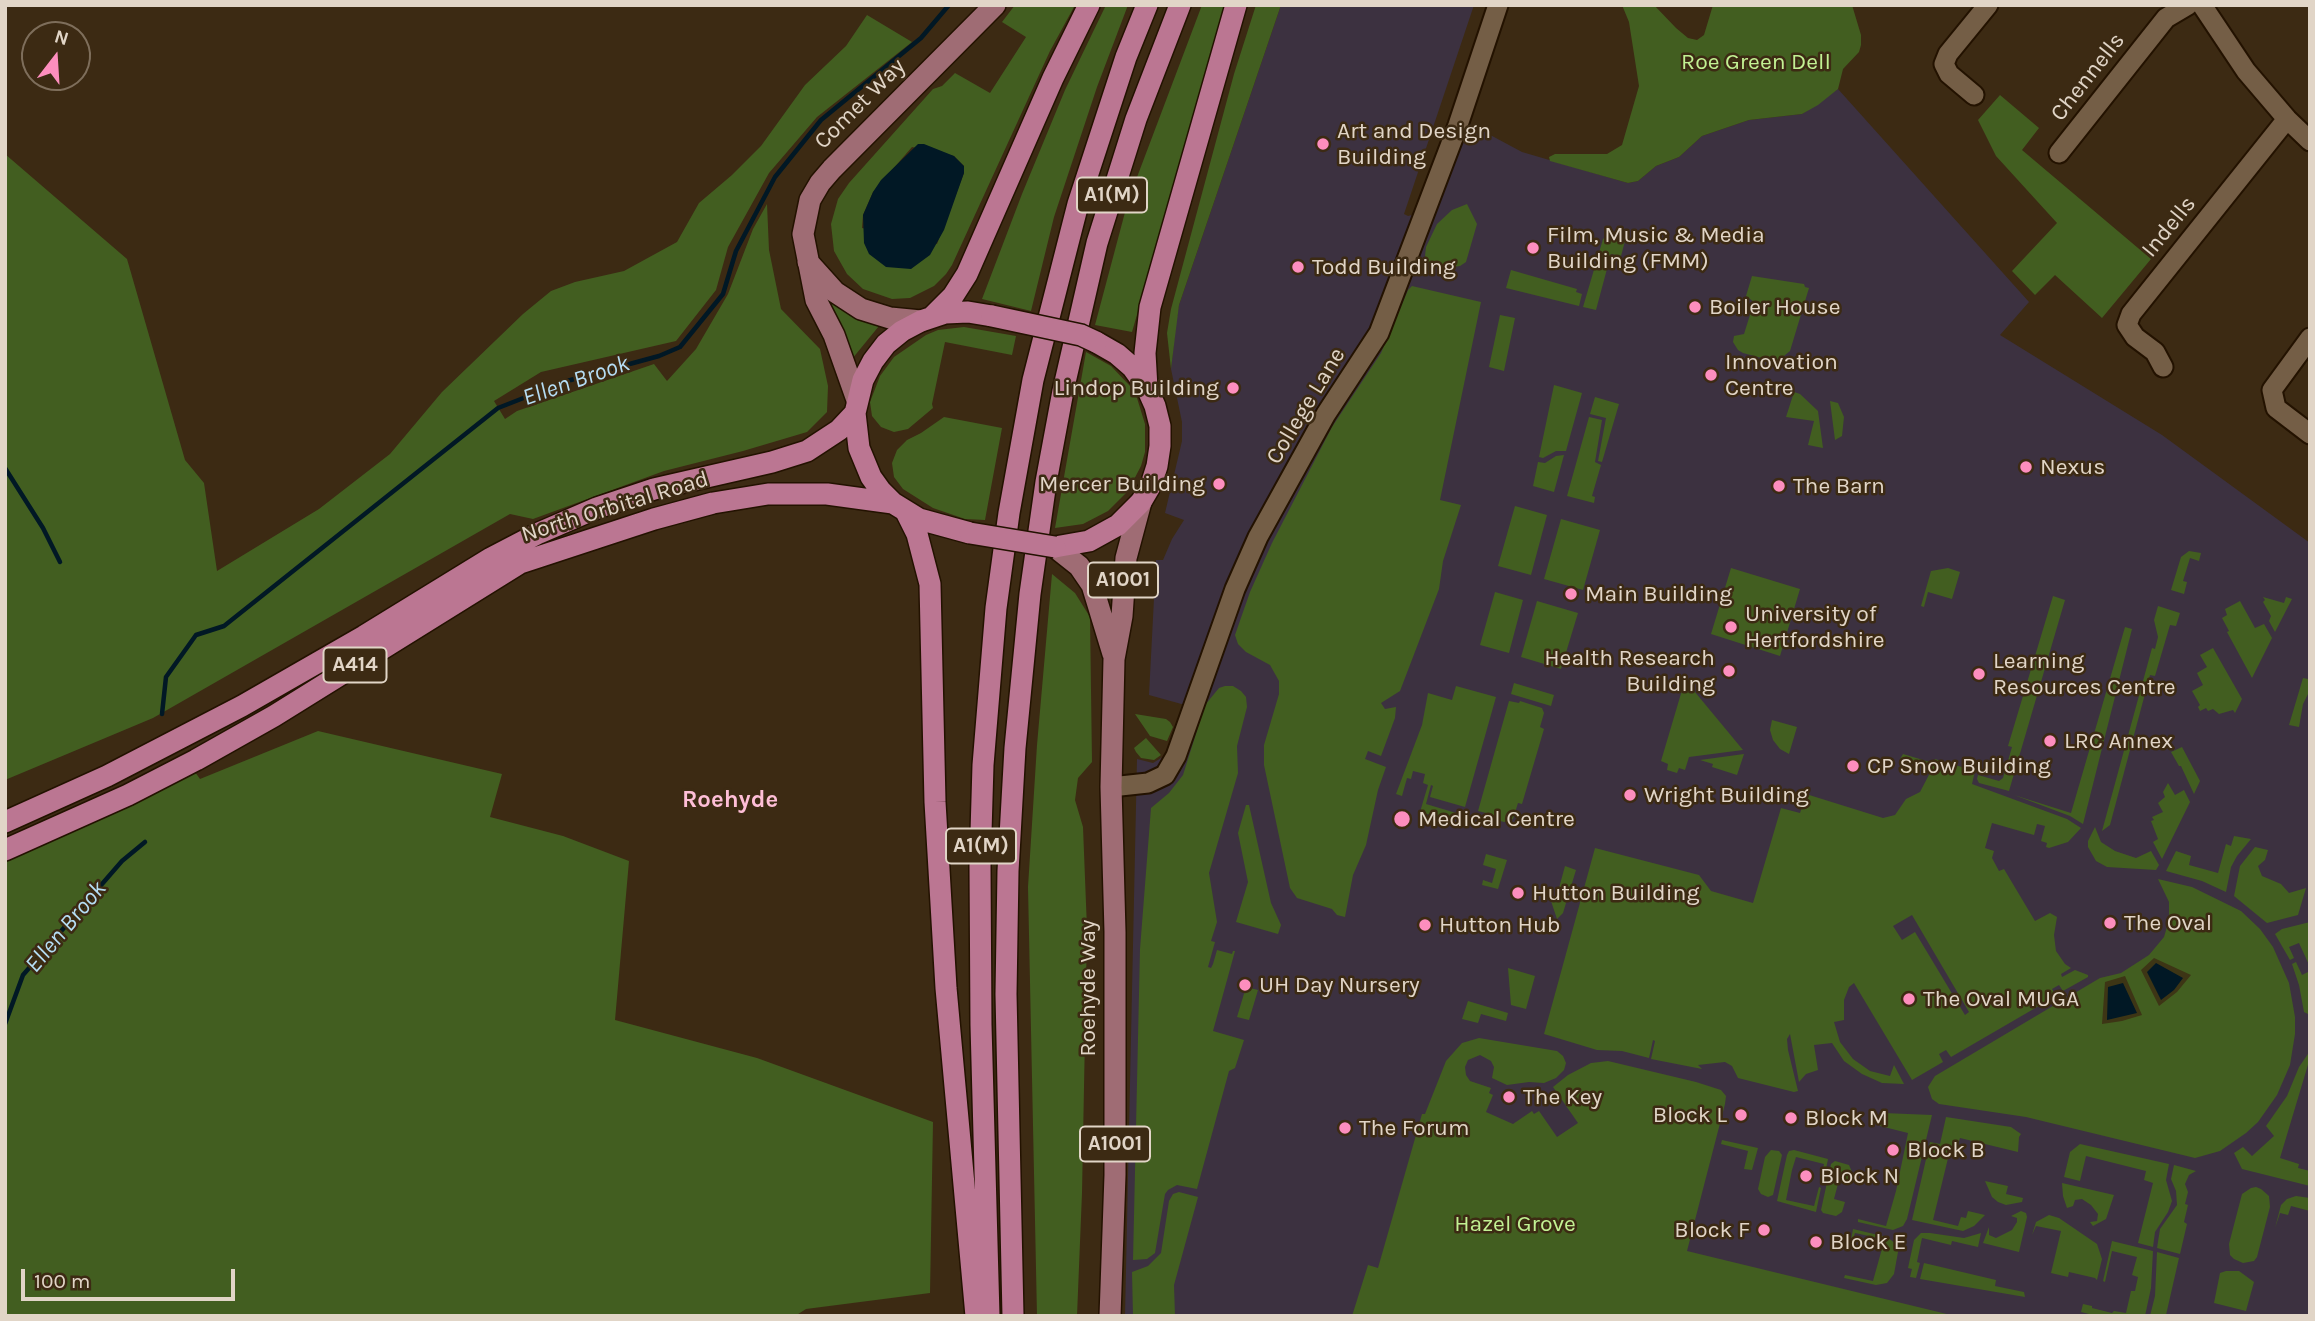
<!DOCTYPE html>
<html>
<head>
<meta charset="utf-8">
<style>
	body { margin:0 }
	#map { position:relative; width:2315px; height:1321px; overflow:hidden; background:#3c2a13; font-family:Karla,sans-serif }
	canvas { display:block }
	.frame { position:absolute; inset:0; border:7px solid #e1d5c7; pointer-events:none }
	.north { position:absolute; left:21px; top:21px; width:70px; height:70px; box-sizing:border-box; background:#3c2a13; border:2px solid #7e6e5b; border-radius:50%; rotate:17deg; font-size:19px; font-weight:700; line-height:28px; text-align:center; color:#e1d5c7 }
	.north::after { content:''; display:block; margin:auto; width:24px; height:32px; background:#fd8ebe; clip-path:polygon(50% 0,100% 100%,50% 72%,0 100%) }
	.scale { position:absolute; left:21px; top:1269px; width:214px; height:32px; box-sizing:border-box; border:4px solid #e1d5c7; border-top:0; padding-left:9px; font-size:21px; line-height:24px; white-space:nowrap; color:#e1d5c7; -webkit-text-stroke:5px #3c2a13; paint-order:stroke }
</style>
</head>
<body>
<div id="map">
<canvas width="2315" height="1321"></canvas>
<div class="frame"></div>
<div class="north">N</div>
<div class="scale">100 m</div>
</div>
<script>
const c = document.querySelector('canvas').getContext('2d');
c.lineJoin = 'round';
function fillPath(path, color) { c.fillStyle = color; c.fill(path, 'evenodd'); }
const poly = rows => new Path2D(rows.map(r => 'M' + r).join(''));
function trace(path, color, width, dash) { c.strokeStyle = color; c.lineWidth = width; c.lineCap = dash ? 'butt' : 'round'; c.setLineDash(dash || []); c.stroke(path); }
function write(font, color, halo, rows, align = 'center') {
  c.font = font + ' Karla,sans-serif'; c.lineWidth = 5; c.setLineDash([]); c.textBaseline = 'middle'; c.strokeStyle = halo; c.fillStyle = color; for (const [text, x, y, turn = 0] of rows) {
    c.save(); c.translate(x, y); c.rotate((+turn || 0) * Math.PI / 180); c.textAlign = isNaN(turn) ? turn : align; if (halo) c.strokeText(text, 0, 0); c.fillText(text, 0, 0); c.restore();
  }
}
const education = poly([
	[1281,5,1474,5,1404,214,1408,216,1416,214,1466,122,1522,152,1628,183,1638,181,1656,166,1679,157,1702,136,1749,120,1802,114,1838,89,2029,302,2000,335,2162,435,2310,543,2310,1316,1125,1316,1137,759,1153,763,1166,755,1185,705,1149,695,1156,560,1163,560,1172,539,1184,520,1165,513,1182,441,1182,422,1171,369,1176,322,1179,305]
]);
const green = poly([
	[1015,5,1075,5,1050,51,952,265,946,274,934,286,910,298,892,299,863,289,847,274,834,251,831,224,838,199,849,183,933,89,942,86,955,73,990,93,1026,37,1002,22],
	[912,147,954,156,964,166,964,173,937,244,862,228,863,215,873,192],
	[1106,5,1128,5,1097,87,1054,217,1031,311,982,299,1022,194,1065,90],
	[1202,5,1226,5,1132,332,1095,325,1128,201],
	[1256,5,1281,5,1179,305,1171,369,1167,333,1171,309,1234,74],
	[1622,5,1654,5,1676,28,1688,38,1697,40,1704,35,1713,5,1852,5,1861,35,1861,45,1859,52,1843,69,1838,89,1818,105,1802,114,1749,120,1702,136,1679,157,1656,166,1638,181,1628,183,1550,161,1549,157,1555,154,1607,154,1622,145,1639,86,1629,22],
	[867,15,912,42,817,117,769,173,728,247,716,290,676,341,541,372,494,401,505,419,517,411,654,364,667,381,696,349,728,294,753,229,767,204,769,250,781,309,820,349,828,386,827,412,807,432,743,451,664,471,533,519,510,514,153,718,5,780,5,154,127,259,185,460,204,483,217,571,319,509,390,454,442,392,523,314,551,291,575,282,624,271,677,242,699,203,732,175,761,146,805,85,846,46],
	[2000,95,2039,128,2022,150,2151,259,2102,318,2055,275,2035,295,2012,271,2057,223,1996,156,1978,120],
	[1467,204,1477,224,1466,262,1460,266,1447,268,1427,262,1425,256,1426,247,1437,224,1452,210],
	[1607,236,1625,241,1621,256,1611,254,1596,310,1583,307,1603,239],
	[1511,270,1577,289,1576,292,1582,294,1579,306,1506,288],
	[1752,276,1804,284,1805,287,1809,288,1790,351,1779,360,1769,360,1743,353,1738,350,1733,342,1734,336,1744,334,1754,302,1746,296],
	[1412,286,1481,302,1440,500,1461,505,1443,561,1439,589,1400,691,1381,703,1385,709,1396,707,1395,718,1381,756,1368,751,1365,759,1386,767,1378,790,1366,845,1353,875,1345,917,1337,915,1332,909,1297,898,1290,888,1264,765,1264,745,1279,694,1279,681,1270,665,1246,652,1238,644,1235,635,1250,592,1272,543,1332,427,1381,353,1408,290],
	[828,297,849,315,879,326,852,359,823,299],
	[1500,315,1515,318,1504,371,1489,367],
	[964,327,1016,336,1012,355,945,342,932,404,933,408,908,429,894,432,881,427,872,416,870,402,880,376,894,357,926,335,938,330],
	[1086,352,1111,366,1130,386,1137,398,1145,424,1145,452,1141,466,1128,491,1108,511,1083,524,1055,528],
	[1554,385,1582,393,1566,451,1556,451,1543,458,1539,457],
	[1794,392,1800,394,1818,411,1823,448,1808,445,1814,421,1786,417],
	[1595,397,1619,404,1602,462,1598,461,1606,418,1590,414],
	[1830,401,1838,403,1844,417,1842,436,1835,440],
	[944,417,1002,428,985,520,965,519,933,508,903,489,894,477,892,463,897,450,907,440,921,433],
	[1589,417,1602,420,1595,462,1601,465,1592,496,1595,497,1594,503,1567,496],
	[1564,455,1554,492,1533,486,1538,462,1545,463,1556,456],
	[1515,506,1547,515,1531,575,1498,566],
	[1561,519,1600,530,1583,590,1544,579],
	[2189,551,2201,553,2199,561,2190,558,2183,581,2187,582,2184,594,2171,590,2181,557],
	[1731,568,1800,589,1780,656,1711,634],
	[1948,568,1960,572,1952,599,1928,592,1924,607,1921,606,1931,571],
	[1052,574,1075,593,1090,617,1092,762,1078,778,1075,800,1083,827,1087,929,1082,1193,1077,1316,1037,1316,1028,887,1037,745],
	[1495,592,1523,600,1509,653,1480,645],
	[2053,596,2065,600,2009,791,1979,783,1977,779,1978,775,1999,781,2003,778,2012,747,2008,746],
	[2263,597,2284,603,2286,597,2292,599,2275,632,2269,621,2271,616,2263,602,2265,600],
	[1537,601,1578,613,1561,669,1521,657],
	[2240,601,2255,628,2264,624,2272,638,2252,678,2227,632,2229,631,2222,618,2227,615,2225,609],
	[2158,606,2180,613,2176,626,2170,625,2155,676,2150,675,2110,825,2102,831,2152,648,2155,649,2158,637,2154,620],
	[2125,627,2132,629,2083,824,2070,816,2014,795,2071,813],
	[2213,648,2242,699,2235,713,2233,710,2219,714,2213,709,2208,711,2206,708,2200,711,2198,707,2200,705,2192,691,2203,685,2197,673,2207,667,2200,655],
	[2310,672,2310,690,2303,704,2299,727,2289,725,2303,678,2308,679],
	[1685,680,1743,750,1689,757,1685,770,1679,768,1677,773,1667,770,1668,764,1661,761],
	[1514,683,1554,695,1551,706,1511,694],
	[1225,686,1233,686,1241,691,1246,697,1247,707,1237,746,1238,773,1209,873,1217,922,1211,941,1215,942,1208,967,1211,968,1213,964,1217,950,1232,954,1233,951,1235,951,1213,1031,1244,1040,1235,1068,1229,1071,1197,1189,1177,1185,1168,1190,1165,1194,1155,1253,1147,1259,1133,1260,1140,949,1151,808,1169,793,1183,775,1205,705,1219,688],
	[1456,686,1496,697,1465,807,1430,797,1433,786,1431,785,1426,804,1463,815,1462,820,1454,817,1452,821,1420,812,1428,785,1423,783,1425,774,1413,771,1411,779,1407,778,1402,796,1396,794,1422,725,1428,693,1452,700],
	[1509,701,1519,703,1520,701,1542,708,1544,713,1540,727,1544,729,1522,804,1518,803,1513,819,1504,822,1485,817,1486,813,1478,811],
	[1135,714,1166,719,1170,722,1173,727,1167,741,1150,736],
	[1772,720,1797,727,1789,754,1780,749,1773,740,1770,730],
	[318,731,502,774,490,817,563,836,629,861,615,1020,757,1058,933,1122,930,1293,806,1309,795,1316,5,1316,5,862,122,810,195,772,200,779],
	[1146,738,1161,755,1154,760,1141,758,1136,752,1134,748],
	[2182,747,2200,781,2194,794,2181,766,2179,766,2171,752],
	[1744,754,1737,775,1712,767,1713,764,1700,760],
	[1903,754,1933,763,1935,759,1975,771,1972,784,2067,819,2081,828,2068,842,2049,848,2046,847,2047,843,2041,841,2045,826,2037,824,2034,835,1992,823,1985,848,1994,851,1992,858,1999,871,2004,869,2035,921,2050,913,2057,917,2054,935,2056,951,2065,964,2071,968,2061,974,2062,977,2075,970,2088,975,2088,977,2063,991,2059,985,2052,989,2056,996,1951,1057,1946,1050,1939,1054,1943,1062,1912,1080,1854,983,1849,987,1844,1000,1844,1020,1834,1022,1840,1042,1853,1059,1870,1071,1890,1076,1894,1065,1904,1084,1882,1083,1862,1074,1844,1061,1832,1043,1814,1045,1818,1070,1806,1074,1799,1082,1790,1034,1787,1039,1788,1050,1798,1091,1794,1092,1738,1078,1732,1066,1725,1062,1698,1065,1702,1069,1651,1059,1655,1041,1653,1040,1649,1058,1622,1051,1597,1050,1544,1034,1595,848,1699,875,1711,891,1753,903,1781,808,1800,813,1806,794,1883,818,1895,815,1906,799,1920,792,1932,769,1900,759],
	[1912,915,1969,1012,1965,1015,1915,932,1902,940,1893,926],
	[2168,783,2175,795,2184,790,2190,802,2162,859,2153,842,2158,839,2151,821,2154,820,2152,817,2163,812,2158,803,2165,797,2163,792],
	[1246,805,1249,805,1271,903,1281,925,1278,934,1236,922,1248,882,1238,833],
	[2095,827,2101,842,2115,851,2136,858,2151,851,2159,865,2156,870,2107,867,2096,861,2088,847,2088,841],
	[2234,836,2251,839,2237,856,2231,867,2226,892,2202,881,2166,871,2176,851,2191,856,2189,865,2218,873,2226,844,2231,846],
	[2255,847,2268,850,2265,860,2258,866,2262,876,2281,884,2289,893,2306,888,2298,915,2267,923,2234,896,2240,866],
	[1486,854,1507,860,1498,889,1482,885,1483,880,1492,883,1496,869,1483,865],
	[1565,866,1576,870,1563,913,1557,919,1550,898,1556,899],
	[2158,879,2192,887,2241,911,2260,929,2273,947,2289,983,2295,1017,2295,1034,2290,1065,2277,1095,2258,1122,2246,1133,2220,1151,2195,1158,2026,1117,1939,1104,1932,1099,1928,1087,1935,1076,2100,978,2121,973,2149,955,2164,937,2169,920,2169,902],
	[2310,922,2310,967,2299,943,2289,947,2294,958,2290,960,2275,934,2282,929],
	[2296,962,2302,975,2310,971,2310,1015,2304,1012,2299,985,2292,964],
	[1508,968,1535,976,1526,1009,1511,1005],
	[1246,987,1258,990,1249,1020,1237,1017],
	[1468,1001,1508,1013,1506,1021,1481,1014,1478,1023,1462,1019],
	[1479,1038,1557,1051,1563,1056,1566,1063,1564,1070,1556,1078,1544,1083,1529,1082,1507,1085,1492,1078,1494,1067,1491,1061,1480,1055,1468,1060,1465,1067,1466,1075,1470,1081,1491,1088,1489,1093,1493,1095,1486,1112,1513,1124,1532,1111,1534,1114,1539,1111,1557,1137,1578,1123,1553,1087,1568,1075,1591,1063,1608,1061,1696,1082,1721,1090,1726,1096,1725,1104,1687,1251,1955,1316,1352,1316,1368,1265,1378,1268,1422,1114,1425,1114,1446,1061,1462,1043],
	[2310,1051,2310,1058,2280,1158,2299,1164,2298,1168,2310,1171,2310,1186,2242,1169,2234,1153,2243,1147,2252,1156,2274,1136,2266,1126,2287,1096,2299,1067],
	[1883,1113,1932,1115,1907,1219,1903,1226,1893,1230,1858,1222,1858,1219,1886,1226,1896,1191,1908,1133,1880,1126],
	[1946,1117,2011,1127,2021,1134,2019,1137,2018,1152,1960,1138,1957,1148,1951,1146,1933,1220,1958,1226,1961,1217,1966,1218,1968,1211,1985,1215,1974,1226,1963,1231,1912,1220,1930,1142,1940,1144],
	[1722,1140,1758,1148,1752,1170,1744,1169,1748,1151,1721,1144],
	[2080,1144,2169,1164,2166,1180,2172,1201,2168,1212,2155,1232,2153,1247,2138,1243,2153,1183,2144,1180,2146,1171,2086,1156,2080,1181,2064,1177,2070,1152],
	[1771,1150,1779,1151,1782,1155,1773,1195,1768,1197,1761,1194,1758,1189,1765,1157],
	[1794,1150,1828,1159,1823,1184,1820,1183,1824,1164,1796,1157,1792,1170,1786,1200,1814,1206,1819,1187,1821,1188,1816,1212,1777,1201,1787,1155,1789,1151],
	[1835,1161,1849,1165,1852,1172,1850,1182,1839,1180,1834,1199,1845,1202,1842,1212,1836,1216,1823,1213,1821,1210,1831,1164],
	[2174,1165,2196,1171,2189,1175,2185,1184,2188,1192,2185,1204,2188,1205,2184,1222,2187,1224,2180,1254,2157,1248,2160,1229,2177,1205,2176,1191,2171,1179],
	[1985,1181,2008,1186,2006,1194,2023,1198,2022,1202,2006,1205,1998,1202,1992,1197],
	[2062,1183,2114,1195,2106,1219,2093,1226,2090,1222,2097,1221,2098,1214,2091,1205,2082,1199,2075,1200,2073,1206,2067,1208,2063,1196],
	[2256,1187,2261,1189,2269,1196,2270,1207,2257,1257,2254,1261,2243,1263,2234,1259,2230,1255,2229,1244,2242,1194,2251,1188],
	[1179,1192,1198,1197,1174,1285,1175,1316,1133,1316,1132,1272,1148,1266,1161,1253,1169,1201,1173,1194],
	[2296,1196,2310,1198,2310,1211,2291,1206,2288,1215,2280,1213,2275,1228,2281,1205,2287,1199],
	[2021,1211,2026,1213,2027,1217,2019,1252,1983,1243,1989,1227,1989,1235,1996,1238,2012,1230,2017,1222,2017,1218,2011,1216],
	[2049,1215,2059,1218,2097,1244,2102,1259,2097,1280,2095,1278,2069,1272,2068,1277,2051,1273,2061,1231,2036,1226,2032,1235,2036,1222],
	[1853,1229,1887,1237,1896,1244,1898,1252,1894,1274,1887,1283,1876,1285,1844,1278,1845,1275,1873,1281,1883,1245,1883,1239,1855,1233,1849,1251],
	[1921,1233,1930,1233,1964,1238,1981,1233,1978,1247,1952,1241,1951,1245,1922,1238,1917,1262,1920,1263,1916,1278,1910,1277,1912,1269,1908,1268,1914,1240],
	[2112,1241,2153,1251,2151,1288,2145,1316,2097,1316,2081,1312,2083,1304,2092,1306,2092,1308,2112,1313,2114,1311,2126,1313,2131,1291,2135,1291,2138,1277,2132,1275,2137,1257,2112,1251,2105,1282,2103,1281],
	[2157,1252,2179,1258,2166,1315,2168,1316,2150,1316,2155,1296],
	[1924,1263,1996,1280,1995,1286,2024,1292,2025,1297,1920,1279],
	[2226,1271,2239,1271,2254,1282,2246,1311,2214,1303,2220,1273]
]);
const sand = poly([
	[2154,958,2191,975,2177,992,2159,1006,2141,970],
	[2125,976,2142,1015,2122,1021,2102,1024,2105,982]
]);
const water = poly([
	[918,144,924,144,954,156,964,166,964,173,944,230,930,255,911,269,886,267,869,254,864,243,863,215,873,192,881,180],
	[2156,963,2183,978,2174,990,2161,1000,2147,972],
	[2123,983,2137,1013,2107,1020,2108,987]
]);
const stream = poly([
	[5,468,43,528,60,562],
	[162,714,166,677,196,635,224,626,498,408,567,381,659,356,680,347,723,294,736,251,775,177,821,120,921,38,949,5],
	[5,1024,23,975,122,861,145,842]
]);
const minor = poly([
	[2202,5,2246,71,2287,119,2310,141],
	[1974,95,1949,74,1944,64,1948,54,1988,5],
	[2059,153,2166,18,2188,5],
	[2310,338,2272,390,2276,408,2310,434],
	[2163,367,2155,352,2135,337,2127,325,2131,314,2287,119],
	[1111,787,1148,783,1165,775,1176,756,1235,589,1258,537,1326,414,1379,333,1458,125,1498,5]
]);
const major = poly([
	[808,262,835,292,861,309,890,318,921,321],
	[857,400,834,335,816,300,803,234,810,200,820,183,832,169,995,5],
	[1055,547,1079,566,1092,585,1113,654],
	[1110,1316,1115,1175,1115,932,1111,787,1114,659,1122,616,1126,558,1141,502]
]);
const highway = poly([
	[933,316,953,296,967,274,1053,78,1089,5],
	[1147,388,1145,353,1150,307,1236,5],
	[906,512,917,534,930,584,935,802,946,988,976,1316],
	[970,533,919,519,893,503,881,491,871,477,859,448,855,413,863,380,873,361,886,344,902,331,921,321,945,313,968,312,992,316],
	[1055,547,1089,541,1118,525,1141,502,1151,485,1157,466,1160,446,1160,426,1155,406,1147,388,1132,367,1117,354,1096,342],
	[5,822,107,776,242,706,364,636,491,558,539,533,597,508,654,489,772,462,807,451,839,430,855,413],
	[5,850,128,795,196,760,274,716,520,563,654,519,713,503,768,494,827,494,893,503],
	[989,1316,981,1025,980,866,983,765,996,608,1009,513,1033,380,1078,204,1126,57,1147,5],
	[1013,1316,1006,994,1008,871,1015,748,1030,594,1046,482,1063,391,1097,243,1136,119,1180,5]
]);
const highwayBridge = poly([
	[992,316,1081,335,1096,342],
	[970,533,1055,547]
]);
const markers = [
	[1323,144,7,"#fd8ebe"],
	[1533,248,7,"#fd8ebe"],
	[1298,267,7,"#fd8ebe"],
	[1695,307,7,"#fd8ebe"],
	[1711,375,7,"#fd8ebe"],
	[1233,388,7,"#fd8ebe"],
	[2026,467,7,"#fd8ebe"],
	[1219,484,7,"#fd8ebe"],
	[1779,486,7,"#fd8ebe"],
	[1571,594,7,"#fd8ebe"],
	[1731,627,7,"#fd8ebe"],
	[1729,671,7,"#fd8ebe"],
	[1979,674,7,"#fd8ebe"],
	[2050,741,7,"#fd8ebe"],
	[1853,766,7,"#fd8ebe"],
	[1630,795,7,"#fd8ebe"],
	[1402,819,9,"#fd8ebe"],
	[1518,893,7,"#fd8ebe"],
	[2110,923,7,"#fd8ebe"],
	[1425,925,7,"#fd8ebe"],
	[1245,985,7,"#fd8ebe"],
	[1909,999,7,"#fd8ebe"],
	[1509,1097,7,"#fd8ebe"],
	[1741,1115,7,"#fd8ebe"],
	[1791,1118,7,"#fd8ebe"],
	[1345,1128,7,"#fd8ebe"],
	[1893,1150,7,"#fd8ebe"],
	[1806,1176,7,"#fd8ebe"],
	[1764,1230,7,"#fd8ebe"],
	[1816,1242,7,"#fd8ebe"]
];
const shields = [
	[1112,195,70],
	[1123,580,70],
	[355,665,63],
	[981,846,70],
	[1115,1144,70]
];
const shieldNames = [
	["A1(M)",1112,195],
	["A1001",1123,580],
	["A414",355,665],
	["A1(M)",981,846],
	["A1001",1115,1144]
];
const parkNames = [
	["Roe Green Dell",1756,62],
	["Hazel Grove",1515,1224]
];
const streetNames = [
	["Chennells",2088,77,-52],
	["Comet Way",860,104,-45],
	["Indells",2169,227,-51],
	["College Lane",1306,406,-59],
	["North Orbital Road",615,507,-17],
	["Roehyde Way",1088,988,-90]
];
const poiNames = [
	["Art and Design",1337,131],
	["Building",1337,157],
	["Film, Music & Media",1547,235],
	["Building (FMM)",1547,261],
	["Todd Building",1312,267],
	["Boiler House",1709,307],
	["Innovation",1725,362],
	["Centre",1725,388],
	["Lindop Building",1219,388,"right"],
	["Nexus",2040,467],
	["Mercer Building",1205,484,"right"],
	["The Barn",1793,486],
	["Main Building",1585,594],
	["University of",1745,614],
	["Hertfordshire",1745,640],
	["Health Research",1715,658,"right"],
	["Building",1715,684,"right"],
	["Learning",1993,661],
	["Resources Centre",1993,687],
	["LRC Annex",2064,741],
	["CP Snow Building",1867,766],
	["Wright Building",1644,795],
	["Medical Centre",1418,819],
	["Hutton Building",1532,893],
	["The Oval",2124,923],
	["Hutton Hub",1439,925],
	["UH Day Nursery",1259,985],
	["The Oval MUGA",1923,999],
	["The Key",1523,1097],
	["Block L",1727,1115,"right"],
	["Block M",1805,1118],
	["The Forum",1359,1128],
	["Block B",1907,1150],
	["Block N",1820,1176],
	["Block F",1750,1230,"right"],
	["Block E",1830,1242]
];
const waterNames = [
	["Ellen Brook",576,381,-19],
	["Ellen Brook",66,927,-50]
];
const neighbourhoodNames = [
	["Roehyde",730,800]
];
fillPath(education, '#3c3140');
fillPath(green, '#425e20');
fillPath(sand, '#3d3515');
fillPath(water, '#011825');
trace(stream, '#011825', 4.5);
trace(minor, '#231200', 23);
trace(major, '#231200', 24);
trace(highway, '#231200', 24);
trace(minor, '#745e46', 19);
trace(major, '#9f6c74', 21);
trace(highway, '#bb7692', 21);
trace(highwayBridge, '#231200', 24, []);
trace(highwayBridge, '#bb7692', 21);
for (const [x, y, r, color] of markers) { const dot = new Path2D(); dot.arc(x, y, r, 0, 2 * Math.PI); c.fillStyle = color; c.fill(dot); trace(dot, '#3c2a13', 2.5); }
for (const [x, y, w] of shields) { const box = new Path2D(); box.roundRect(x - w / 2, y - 17.5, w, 35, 5); c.fillStyle = '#3c2a13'; c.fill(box); trace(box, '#e1d5c7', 2); }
write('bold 21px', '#e1d5c7', null, shieldNames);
write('23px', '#c2f193', '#3c2a13', parkNames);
write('23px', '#e1d5c7', '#3c2a13', streetNames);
write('23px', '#e1d5c7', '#3c2a13', poiNames, 'left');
write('italic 24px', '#b5ddf4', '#3c2a13', waterNames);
write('bold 24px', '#febed7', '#3c2a13', neighbourhoodNames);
</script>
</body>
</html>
